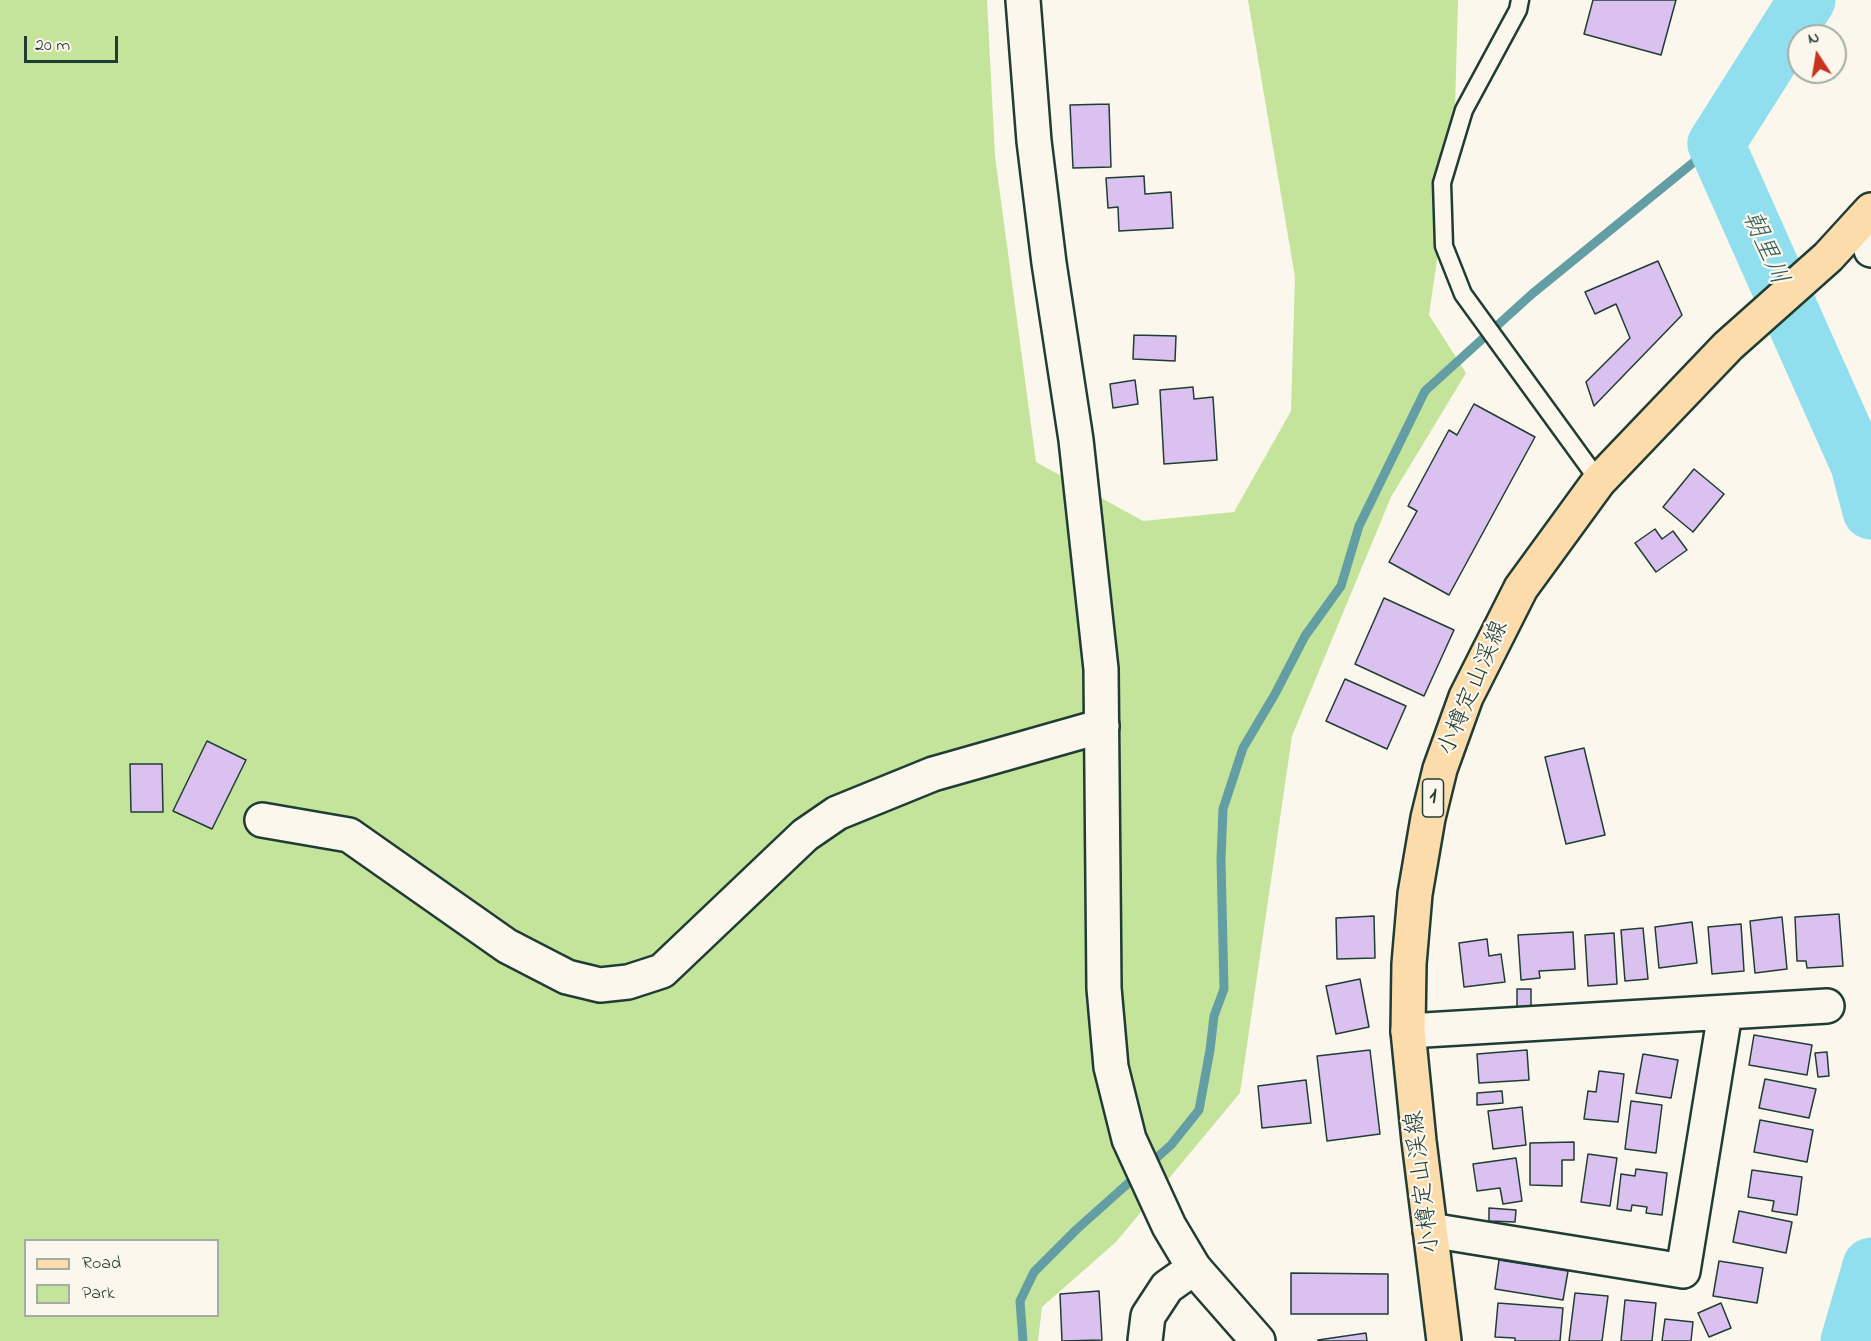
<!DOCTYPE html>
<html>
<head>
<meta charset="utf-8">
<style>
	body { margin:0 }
	#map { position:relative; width:1871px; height:1341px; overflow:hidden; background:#fbf7ec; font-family:"Indie Flower",sans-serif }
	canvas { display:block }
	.legend { position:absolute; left:24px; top:1239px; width:195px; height:78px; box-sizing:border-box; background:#fbf7ec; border:2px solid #a3ada2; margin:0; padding:8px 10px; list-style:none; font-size:18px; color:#1f3d34 }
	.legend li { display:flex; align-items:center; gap:12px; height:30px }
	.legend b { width:30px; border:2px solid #a3ada2 }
	.north { position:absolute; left:1787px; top:24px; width:60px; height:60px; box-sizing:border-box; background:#fbf7ec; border:2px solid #a3ada2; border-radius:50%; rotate:348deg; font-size:16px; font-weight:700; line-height:24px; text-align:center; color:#1f3d34 }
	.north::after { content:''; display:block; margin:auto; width:21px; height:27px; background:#c8321e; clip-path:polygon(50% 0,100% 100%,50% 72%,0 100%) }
	.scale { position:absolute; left:24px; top:36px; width:94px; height:27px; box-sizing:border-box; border:3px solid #1f3d34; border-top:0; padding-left:8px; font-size:18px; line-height:21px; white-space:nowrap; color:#1f3d34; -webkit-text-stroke:4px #fbf7ec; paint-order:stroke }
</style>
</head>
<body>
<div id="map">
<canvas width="1871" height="1341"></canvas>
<ul class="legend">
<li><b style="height:8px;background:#fddcac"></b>Road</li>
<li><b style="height:16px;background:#c5e49b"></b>Park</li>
</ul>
<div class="north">N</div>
<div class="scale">20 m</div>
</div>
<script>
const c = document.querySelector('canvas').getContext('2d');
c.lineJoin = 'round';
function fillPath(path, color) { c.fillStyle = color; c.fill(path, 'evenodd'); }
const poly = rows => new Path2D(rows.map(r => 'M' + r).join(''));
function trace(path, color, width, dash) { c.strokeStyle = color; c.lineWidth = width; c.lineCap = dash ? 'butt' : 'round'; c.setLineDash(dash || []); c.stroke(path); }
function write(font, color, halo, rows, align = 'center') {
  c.font = font + ' "Indie Flower","Klee One",sans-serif'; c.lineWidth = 4.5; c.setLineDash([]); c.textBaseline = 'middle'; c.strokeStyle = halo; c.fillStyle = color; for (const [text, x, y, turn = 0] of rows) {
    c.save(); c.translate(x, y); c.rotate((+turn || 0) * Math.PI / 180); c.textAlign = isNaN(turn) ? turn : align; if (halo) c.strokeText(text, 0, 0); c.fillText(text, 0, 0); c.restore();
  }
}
const green = poly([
	[0,0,987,0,995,156,1036,462,1143,521,1234,512,1291,411,1295,277,1248,0,1458,0,1454,143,1429,315,1466,373,1391,497,1292,736,1240,1093,1116,1242,1042,1307,1038,1341,0,1341],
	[26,1240,218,1240,218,1316,26,1316]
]);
const stream = poly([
	[1023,1341,1020,1301,1034,1272,1077,1229,1171,1145,1199,1110,1210,1050,1214,1016,1224,989,1221,860,1223,809,1243,748,1275,694,1305,636,1341,586,1359,526,1425,391,1532,294,1716,144]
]);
const river = poly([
	[1807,0,1716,144,1859,465,1871,511],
	[1849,1341,1871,1266]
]);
const building = poly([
	[1593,0,1676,0,1661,55,1584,34,1593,0],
	[1109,104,1111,167,1073,168,1070,105,1109,104],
	[1144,176,1145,194,1171,192,1173,228,1119,231,1118,207,1108,208,1106,178,1144,176],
	[1658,261,1682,315,1594,406,1586,382,1630,338,1616,304,1595,314,1585,292,1658,261],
	[1134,335,1176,336,1175,361,1133,359,1134,335],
	[1135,380,1138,404,1113,408,1110,384,1135,380],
	[1193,387,1194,399,1213,397,1217,460,1164,464,1160,390,1193,387],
	[1474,404,1535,437,1449,595,1389,562,1417,511,1408,506,1449,430,1457,435,1474,404],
	[1694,469,1724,494,1693,532,1663,507,1694,469],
	[1655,529,1662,539,1673,531,1687,550,1656,572,1635,543,1655,529],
	[1384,598,1454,630,1424,696,1355,664,1384,598],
	[1345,679,1406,706,1387,749,1326,721,1345,679],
	[207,741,246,760,212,829,173,811,207,741],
	[1584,748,1605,835,1566,844,1545,757,1584,748],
	[130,764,162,764,163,812,131,812,130,764],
	[1839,914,1843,966,1807,968,1806,961,1797,961,1795,917,1839,914],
	[1374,916,1375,958,1337,959,1336,918,1374,916],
	[1782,917,1787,969,1755,973,1750,921,1782,917],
	[1692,922,1697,963,1659,968,1655,927,1692,922],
	[1741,924,1744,971,1712,974,1708,927,1741,924],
	[1643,928,1648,979,1625,981,1621,930,1643,928],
	[1573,932,1575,969,1539,971,1540,978,1521,980,1518,935,1573,932],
	[1614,933,1617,984,1588,986,1585,935,1614,933],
	[1487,939,1489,956,1501,954,1505,982,1464,987,1459,943,1487,939],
	[1360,979,1369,1027,1336,1034,1326,986,1360,979],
	[1517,989,1531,989,1531,1011,1517,1010,1517,989],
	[1754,1035,1812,1045,1807,1075,1749,1065,1754,1035],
	[1370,1050,1380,1134,1327,1141,1317,1056,1370,1050],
	[1527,1050,1529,1080,1479,1083,1477,1054,1527,1050],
	[1827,1052,1829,1076,1818,1077,1815,1053,1827,1052],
	[1643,1054,1678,1060,1671,1098,1636,1093,1643,1054],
	[1599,1071,1624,1074,1618,1122,1584,1119,1588,1091,1596,1092,1599,1071],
	[1765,1079,1816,1089,1809,1118,1759,1108,1765,1079],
	[1306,1080,1311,1123,1262,1128,1258,1086,1306,1080],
	[1502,1091,1503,1103,1477,1105,1477,1093,1502,1091],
	[1631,1101,1662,1105,1656,1153,1625,1149,1631,1101],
	[1522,1107,1526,1145,1493,1149,1488,1111,1522,1107],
	[1760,1120,1813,1130,1807,1162,1754,1152,1760,1120],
	[1574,1142,1574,1160,1562,1160,1562,1186,1530,1185,1530,1143,1574,1142],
	[1588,1154,1617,1158,1610,1206,1581,1202,1588,1154],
	[1516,1158,1522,1201,1503,1204,1500,1188,1477,1191,1473,1164,1516,1158],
	[1636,1169,1667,1173,1662,1215,1646,1213,1647,1207,1632,1205,1631,1211,1617,1209,1621,1174,1635,1176,1636,1169],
	[1752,1170,1802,1177,1797,1215,1772,1211,1774,1201,1748,1197,1752,1170],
	[1489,1208,1516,1210,1515,1222,1489,1221,1489,1208],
	[1739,1211,1792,1222,1786,1253,1733,1242,1739,1211],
	[1499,1260,1568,1271,1563,1300,1495,1289,1499,1260],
	[1719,1261,1763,1268,1757,1303,1713,1296,1719,1261],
	[1291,1273,1388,1274,1388,1314,1291,1314,1291,1273],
	[1099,1291,1102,1340,1062,1341,1060,1294,1099,1291],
	[1575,1293,1608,1296,1602,1341,1569,1341,1575,1293],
	[1625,1300,1656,1303,1652,1341,1621,1341,1625,1300],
	[1498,1303,1563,1308,1560,1341,1515,1341,1515,1338,1495,1337,1498,1303],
	[1721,1303,1731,1328,1709,1337,1698,1313,1721,1303],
	[1665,1319,1693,1322,1691,1341,1662,1341,1665,1319],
	[1366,1333,1367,1341,1318,1341,1318,1340,1366,1333]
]);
const service = poly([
	[1520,0,1518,10,1464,110,1442,183,1444,246,1463,294,1599,481]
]);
const minor = poly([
	[1863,219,1871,250],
	[262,820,349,835,507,946,567,977,600,985,628,982,662,971,805,835,837,813,933,774,1102,726],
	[1408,1031,1827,1006],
	[1430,1230,1683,1271,1725,1013],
	[1145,1341,1148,1316,1167,1287,1194,1268]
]);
const tertiary = poly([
	[1023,0,1034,141,1049,263,1076,440,1101,669,1104,988,1111,1067,1129,1139,1169,1226,1194,1268,1258,1341]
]);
const primary = poly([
	[1444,1341,1419,1141,1408,1031,1409,964,1415,894,1428,818,1440,769,1466,697,1521,588,1599,481,1728,346,1828,257,1871,210]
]);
const shields = [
	[1433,798,21]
];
const shieldNames = [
	["1",1433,798]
];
const streetNames = [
	["小樽定山渓線",1475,689,-67],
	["小樽定山渓線",1425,1182,-97]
];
const waterNames = [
	["朝里川",1763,249,66]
];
fillPath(green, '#c5e49b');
trace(stream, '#639ea4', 9);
trace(river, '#91dfee', 57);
fillPath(building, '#dbc1ef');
trace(building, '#1f3d34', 1.5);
trace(service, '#1f3d34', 21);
trace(minor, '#1f3d34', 38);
trace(tertiary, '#1f3d34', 38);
trace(primary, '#1f3d34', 38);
trace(service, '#fbf7ec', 16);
trace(minor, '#fbf7ec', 33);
trace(tertiary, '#fbf7ec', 33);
trace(primary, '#fddcac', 33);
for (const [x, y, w] of shields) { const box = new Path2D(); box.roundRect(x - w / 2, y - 19, w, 38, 4.5); c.fillStyle = '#fbf7ec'; c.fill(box); trace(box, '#1f3d34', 1.5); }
write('bold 22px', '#1f3d34', null, shieldNames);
write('24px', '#1f3d34', '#fbf7ec', streetNames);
write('italic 26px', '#365d59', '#fbf7ec', waterNames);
</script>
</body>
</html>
